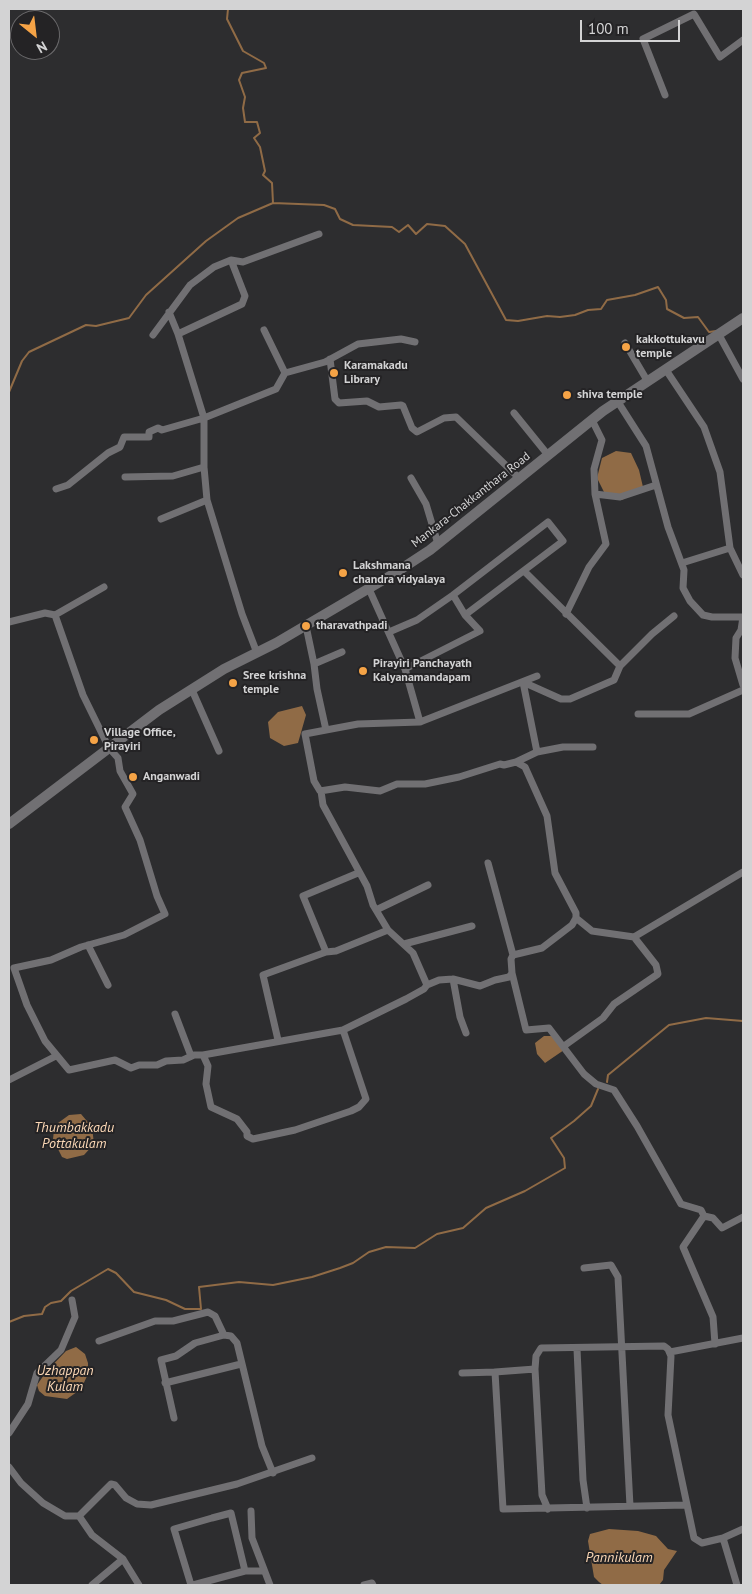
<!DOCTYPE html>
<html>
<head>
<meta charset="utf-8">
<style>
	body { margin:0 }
	#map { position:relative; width:752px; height:1594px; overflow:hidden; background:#2d2d2f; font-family:"PT Sans",sans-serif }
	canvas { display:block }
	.frame { position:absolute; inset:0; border:10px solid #d3d3d4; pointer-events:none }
	.north { position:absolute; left:10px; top:10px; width:50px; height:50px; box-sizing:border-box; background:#242325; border:1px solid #6a696b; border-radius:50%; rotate:151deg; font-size:14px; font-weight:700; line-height:20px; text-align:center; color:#d3d3d4 }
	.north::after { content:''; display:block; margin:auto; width:18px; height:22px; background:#f5a346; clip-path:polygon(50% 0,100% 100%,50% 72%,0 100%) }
	.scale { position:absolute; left:580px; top:20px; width:100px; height:22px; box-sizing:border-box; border:2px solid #d3d3d4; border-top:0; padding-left:6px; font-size:15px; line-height:18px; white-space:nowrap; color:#d3d3d4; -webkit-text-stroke:4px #242325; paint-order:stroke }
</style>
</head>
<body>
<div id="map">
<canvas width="752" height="1594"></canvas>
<div class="frame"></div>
<div class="north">N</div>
<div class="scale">100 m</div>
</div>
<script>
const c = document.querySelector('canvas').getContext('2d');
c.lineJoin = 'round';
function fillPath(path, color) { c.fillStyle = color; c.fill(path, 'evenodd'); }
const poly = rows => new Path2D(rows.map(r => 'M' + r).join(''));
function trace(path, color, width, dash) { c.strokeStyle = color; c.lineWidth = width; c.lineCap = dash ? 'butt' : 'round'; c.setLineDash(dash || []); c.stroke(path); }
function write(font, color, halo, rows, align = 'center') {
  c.font = font + ' "PT Sans",sans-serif'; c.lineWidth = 4; c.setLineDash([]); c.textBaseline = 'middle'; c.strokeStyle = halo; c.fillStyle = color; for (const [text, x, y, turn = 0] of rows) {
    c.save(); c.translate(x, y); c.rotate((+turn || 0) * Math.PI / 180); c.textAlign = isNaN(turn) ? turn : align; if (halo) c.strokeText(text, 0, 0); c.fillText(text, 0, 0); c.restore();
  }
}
const water = poly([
	[616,451,631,453,639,470,643,487,622,500,606,496,597,478,602,458],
	[302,706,306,715,298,743,284,746,270,738,268,722,278,712],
	[544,1036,553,1036,564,1050,545,1063,537,1054,535,1043],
	[81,1114,92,1127,94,1144,84,1155,67,1159,62,1157,53,1139,54,1130,58,1123,69,1115],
	[76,1347,85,1354,88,1363,88,1374,81,1389,67,1399,45,1396,39,1391,37,1385,46,1372,66,1351],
	[609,1529,638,1531,656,1536,668,1549,677,1551,664,1570,663,1580,659,1585,603,1585,599,1582,594,1577,588,1541,590,1534]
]);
const stream = poly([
	[228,9,227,19,243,51,264,63,266,68,242,73,239,80,245,97,243,108,245,122,257,122,260,133,254,138,260,147,265,171,263,175,272,183,273,203],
	[9,392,22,361,29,352,86,325,96,326,129,318,146,295,206,241,238,218,273,203,324,205,335,209,340,219,353,225,392,227,399,232,408,225,416,234,427,224,445,226,465,244,506,320,518,321,547,316,560,317,575,315,588,310,601,309,607,300,635,295,658,287,666,300,667,309,684,318,698,317,709,332,716,331],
	[607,1082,608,1075,669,1025,706,1018,743,1021],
	[9,1322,24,1316,42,1314,45,1307,51,1303,61,1301,71,1291,108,1269,116,1273,134,1292,166,1300,185,1309,201,1309,199,1287,239,1282,273,1285,312,1277,340,1268,353,1263,369,1252,386,1247,415,1248,437,1234,463,1228,486,1208,525,1191,565,1168,564,1158,551,1138,574,1121,591,1106,598,1089]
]);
const minor = poly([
	[665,95,643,39,694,14,720,57,743,40],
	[231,260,245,296,242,304,178,334,204,418,204,467,207,500,242,614,257,653],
	[169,312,178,334],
	[153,335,190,285,214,267,231,260,243,262,319,234],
	[719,335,743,379],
	[625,343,648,382],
	[330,359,335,399,339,403,367,401,379,407,401,405,403,406,412,428,417,432,444,418,456,417,520,479],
	[666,370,704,427,720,472,730,548,743,575],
	[285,373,325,362,358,344,401,339,415,342],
	[618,402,646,446,668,527,684,570,683,588,690,601,703,615,712,617,743,617,741,630,736,638,735,658,743,685],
	[514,413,548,455],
	[125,477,173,476,204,467],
	[411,478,426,504,438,544],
	[56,489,68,485,108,453,120,447,124,437,149,437,149,432,158,428,162,430,204,418,276,389,285,373,264,330],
	[595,494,620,497,656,485],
	[161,519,207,500],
	[682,563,730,548],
	[524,571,620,666,652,634,674,616],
	[104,587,55,615,83,695,109,748,118,758,120,771,133,794,125,807,140,840,157,896,165,914,124,935,81,947,51,960,14,968,27,1005,45,1041,69,1070,115,1060,131,1068,139,1065,157,1065,166,1061,183,1060,194,1055,203,1055,208,1066,206,1084,211,1107,237,1119,247,1132,247,1136,253,1139,295,1130,351,1111,359,1107,366,1099,343,1030,406,999,424,989,427,985,439,980,453,979,480,986,495,980,509,977,512,973,511,959,513,955,542,948,572,925,576,918,576,913,555,873,547,816,525,767,516,762,504,765,500,764,459,777,425,784,397,784,380,791,345,787,320,791,314,781,305,734,326,730],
	[369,589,405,669,480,631,465,615,453,595],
	[566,614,589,567,606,544,595,494,594,469,602,440,592,420],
	[9,622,45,613,55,615],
	[306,626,314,664,342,652],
	[389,632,417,620,453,595,548,522,563,541,465,615],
	[314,664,317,689,326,730,358,724,420,722],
	[405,669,420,722,537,676],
	[192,690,219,751],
	[638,714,689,714,743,690],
	[537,752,523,682,561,699,570,699,614,680,620,666],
	[516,762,537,752,563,747,593,747],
	[321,791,323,805,367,886,373,905,388,930,413,953,427,985],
	[488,863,513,955],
	[376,910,428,885],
	[576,918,592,931,634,937,743,872],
	[404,944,472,926],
	[88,945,108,985],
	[326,952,303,896,358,873],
	[512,973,526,1030,549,1028,584,1074,596,1084,614,1090,637,1126,681,1204,701,1210,704,1216,683,1247,713,1317,715,1344],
	[453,979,460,1017,466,1033],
	[175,1014,191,1056],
	[278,1040,263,975,326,952,336,951,388,930],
	[564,1046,603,1018,614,1004,658,974,656,965,634,937],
	[203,1055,343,1030],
	[9,1080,56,1056],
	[704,1216,713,1218,722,1228,743,1217],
	[584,1268,611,1265,618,1277,630,1506],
	[99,1341,155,1321,173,1321,208,1312,215,1316,224,1335,231,1336,237,1343,262,1446,273,1473],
	[577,1349,583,1480,587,1508],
	[670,1352,743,1338],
	[535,1369,542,1495,548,1509],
	[462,1373,495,1372],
	[165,1383,241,1364],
	[174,1418,161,1360,176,1356,195,1343,224,1335],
	[9,1433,28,1404,37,1373,61,1350,75,1317,72,1300],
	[9,1467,21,1483,43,1503,65,1516,79,1516,92,1535,123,1559,139,1585],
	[686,1505,503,1509,495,1372,535,1369,536,1356,541,1348,664,1346,668,1349,671,1356,668,1415,694,1538,702,1543,723,1538,737,1585],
	[251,1511,252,1538,270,1585],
	[79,1516,111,1484,115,1485,126,1498,137,1504,151,1505,237,1484,312,1458],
	[723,1538,743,1529],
	[92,1585,123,1559],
	[191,1585,174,1529,212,1518,231,1513,245,1571],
	[193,1585,245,1571,263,1571],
	[364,1585,372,1583,373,1585]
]);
const secondary = poly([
	[9,824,159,710,224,669,276,643,395,573,430,550,603,411,743,318]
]);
const markers = [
	[626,347,5,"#f5a346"],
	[334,373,5,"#f5a346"],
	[567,395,5,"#f5a346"],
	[343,573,5,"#f5a346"],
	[306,626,5,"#f5a346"],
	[363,671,5,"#f5a346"],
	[233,683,5,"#f5a346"],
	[94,740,5,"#f5a346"],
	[133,777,5,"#f5a346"]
];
const poiNames = [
	["kakkottukavu",636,340],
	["temple",636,354],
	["Karamakadu",344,366],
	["Library",344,380],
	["shiva temple",577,395],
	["Lakshmana",353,566],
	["chandra vidyalaya",353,580],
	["tharavathpadi",316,626],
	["Pirayiri Panchayath",373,664],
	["Kalyanamandapam",373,678],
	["Sree krishna",243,676],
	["temple",243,690],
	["Village Office,",104,733],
	["Pirayiri",104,747],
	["Anganwadi",143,777]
];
const streetNames = [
	["Mankara-Chakkanthara Road",471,500,-38]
];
const waterNames = [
	["Thumbakkadu",74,1128],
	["Pottakulam",74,1144],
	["Uzhappan",65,1371],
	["Kulam",65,1387],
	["Pannikulam",619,1558]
];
fillPath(water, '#906b46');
trace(stream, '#906b46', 2);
trace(minor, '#717073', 7);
trace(secondary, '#717073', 10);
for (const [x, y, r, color] of markers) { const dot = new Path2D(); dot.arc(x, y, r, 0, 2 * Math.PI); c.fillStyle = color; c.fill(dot); trace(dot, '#242325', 2); }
write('bold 12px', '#d3d3d4', '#242325', poiNames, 'left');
write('12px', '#d3d3d4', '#242325', streetNames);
write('italic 14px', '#fcd8b6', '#242325', waterNames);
</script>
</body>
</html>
